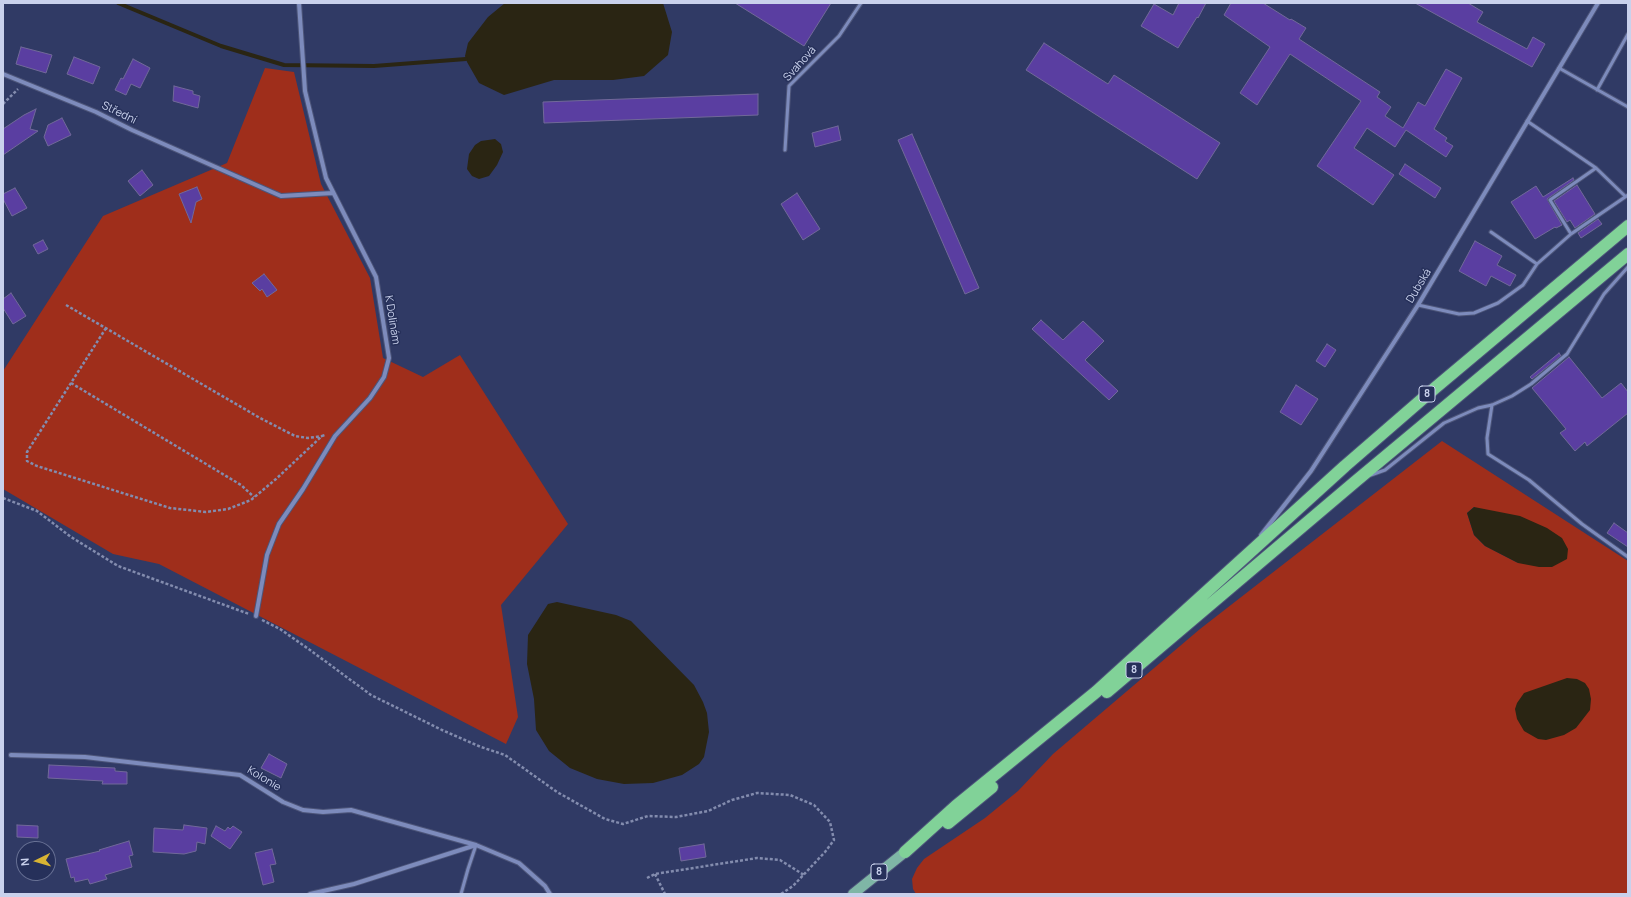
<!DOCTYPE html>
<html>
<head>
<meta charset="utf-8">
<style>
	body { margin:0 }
	#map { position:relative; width:1631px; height:897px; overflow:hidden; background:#303a65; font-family:Manrope,sans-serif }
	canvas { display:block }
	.frame { position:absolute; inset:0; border:4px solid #c9d1ec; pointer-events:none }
	.north { position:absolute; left:16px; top:841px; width:40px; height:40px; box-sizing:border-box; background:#26305a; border:1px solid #677094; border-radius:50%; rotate:265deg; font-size:11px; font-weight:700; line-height:16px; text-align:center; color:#c9d1ec }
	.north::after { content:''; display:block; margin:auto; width:14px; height:18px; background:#d8b434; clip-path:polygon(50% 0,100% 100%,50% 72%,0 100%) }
</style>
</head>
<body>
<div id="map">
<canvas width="1631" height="897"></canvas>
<div class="frame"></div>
<div class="north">N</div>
</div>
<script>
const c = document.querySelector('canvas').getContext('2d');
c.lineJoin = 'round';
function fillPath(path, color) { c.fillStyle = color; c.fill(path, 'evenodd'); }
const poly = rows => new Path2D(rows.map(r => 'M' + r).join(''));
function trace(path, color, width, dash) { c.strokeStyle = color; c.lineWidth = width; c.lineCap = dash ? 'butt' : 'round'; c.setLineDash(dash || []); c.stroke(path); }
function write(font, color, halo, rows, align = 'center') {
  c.font = font + ' Manrope,sans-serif'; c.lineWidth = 3; c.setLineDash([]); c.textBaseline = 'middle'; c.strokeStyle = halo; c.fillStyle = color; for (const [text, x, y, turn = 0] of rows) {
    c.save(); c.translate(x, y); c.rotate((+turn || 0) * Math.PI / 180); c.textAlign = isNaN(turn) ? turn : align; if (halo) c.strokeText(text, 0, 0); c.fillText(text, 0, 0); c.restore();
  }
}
const green = poly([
	[265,68,294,72,321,184,370,278,383,358,423,377,460,355,568,524,501,605,518,717,506,744,159,564,113,554,3,489,3,371,103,216,227,163],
	[1442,441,1628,561,1628,894,916,894,913,889,912,879,917,868,924,859,985,818,1018,791,1053,754,1200,629],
	[1474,507,1518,563,1485,546,1474,535,1467,513]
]);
const water = poly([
	[505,3,663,3,672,32,668,55,644,76,613,80,554,80,504,95,479,83,467,62,465,56,468,43,488,17],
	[495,139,501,144,503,152,497,165,489,176,479,179,472,176,467,169,469,154,475,145,481,141],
	[1474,507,1520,516,1547,528,1562,538,1568,549,1567,559,1552,567,1539,567,1518,563,1485,546,1474,535,1467,513],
	[557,602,616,615,631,621,694,685,703,702,707,713,709,732,704,757,699,764,682,775,653,783,624,784,597,779,570,768,549,751,536,730,534,699,527,664,528,635,548,604],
	[1567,678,1577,679,1585,683,1589,689,1591,699,1590,710,1576,728,1564,735,1546,740,1538,739,1524,731,1517,719,1515,709,1517,703,1524,693]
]);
const stream = poly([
	[118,3,221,46,284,65,374,66,466,59]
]);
const building = poly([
	[735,3,831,3,804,46,735,3],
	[1179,3,1206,3,1198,18,1197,17,1178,48,1141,26,1154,4,1173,15,1179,3],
	[1231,3,1263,3,1290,20,1291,19,1306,28,1299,39,1380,92,1377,97,1391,107,1385,116,1403,128,1418,102,1425,106,1446,69,1462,78,1434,129,1447,138,1445,141,1453,146,1446,157,1406,130,1395,147,1367,128,1354,148,1394,175,1373,205,1317,166,1361,101,1290,54,1257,105,1240,93,1270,47,1224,15,1231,3],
	[1415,3,1468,3,1483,12,1477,22,1527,49,1533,37,1545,44,1532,67,1415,3],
	[1044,43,1108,84,1114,75,1220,143,1197,179,1026,70,1044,43],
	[21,47,52,55,46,73,16,64,21,47],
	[74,57,100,67,93,84,67,74,74,57],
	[133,59,150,68,140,88,131,84,126,95,115,90,121,78,123,79,133,59],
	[174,86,193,91,193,94,200,96,198,108,173,101,174,86],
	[758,94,758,115,544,123,543,102,758,94],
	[36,109,30,129,38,131,3,155,3,129,24,115,36,109],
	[62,118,71,135,48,146,44,137,48,125,62,118],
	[838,126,841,140,815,147,812,133,838,126],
	[912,134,979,288,965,294,898,140,912,134],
	[1405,164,1441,188,1435,198,1399,174,1405,164],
	[142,170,153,185,140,196,128,181,142,170],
	[1573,178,1574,180,1547,199,1562,225,1556,228,1555,227,1535,239,1511,202,1536,186,1543,197,1573,178],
	[1577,185,1595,214,1575,228,1570,220,1567,222,1554,201,1577,185],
	[197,187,202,199,196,202,191,223,179,194,197,187],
	[15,188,27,208,12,216,3,199,3,194,15,188],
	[797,193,820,229,803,240,781,204,797,193],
	[1598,219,1602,224,1581,238,1578,233,1598,219],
	[43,240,48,249,38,254,33,245,43,240],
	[1475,241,1502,256,1497,265,1516,275,1510,286,1491,276,1486,286,1459,271,1475,241],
	[264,274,277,290,267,297,262,289,260,291,252,283,264,274],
	[11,293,26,316,13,324,3,308,3,299,11,293],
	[1041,320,1063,340,1083,321,1104,341,1085,360,1118,391,1109,400,1032,329,1041,320],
	[1327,344,1336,350,1325,367,1316,361,1327,344],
	[1559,353,1561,356,1532,379,1530,377,1559,353],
	[1569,357,1602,398,1621,383,1628,392,1628,413,1587,446,1585,442,1575,451,1560,433,1566,429,1532,388,1569,357],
	[1296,385,1318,399,1301,425,1280,412,1296,385],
	[1614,523,1628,533,1628,547,1607,533,1614,523],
	[269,754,287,764,281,778,261,768,269,754],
	[49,765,115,768,115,771,127,772,127,784,102,784,103,781,48,778,49,765],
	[17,825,38,826,38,838,17,837,17,825],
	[184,825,207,828,205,844,197,842,196,851,184,854,153,852,154,828,183,830,184,825],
	[216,826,225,831,228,827,230,829,233,826,242,832,230,849,211,836,216,826],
	[129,841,133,855,129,856,132,867,105,875,107,879,90,884,88,879,75,882,74,877,71,878,66,859,100,851,99,850,129,841],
	[704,844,706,857,681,861,679,848,704,844],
	[272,849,276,864,270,865,274,882,263,885,255,853,272,849]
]);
const path = poly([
	[3,104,18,89],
	[66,305,260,418,295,436,308,438,322,436],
	[106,328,27,452,27,461,37,466,170,508,206,512,228,509,251,500,276,479,322,436,325,435],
	[71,383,241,485,254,497],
	[3,498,37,511,71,537,118,566,249,614],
	[262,620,280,629,310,650,371,695,442,730,481,747,505,755,557,792,605,819,623,824,648,816,676,817,708,811,732,800,757,793,790,795,814,805,830,822,834,840,825,852,793,886,781,894],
	[655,874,665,894],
	[647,878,655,874,757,858,780,860,804,875]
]);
const lane = poly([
	[1559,68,1628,107],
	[1597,90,1628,34],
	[1527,121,1596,168,1625,196],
	[785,150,789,86,839,36,861,3],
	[1491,232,1537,264],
	[1571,234,1550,200,1596,168],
	[1418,305,1459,314,1474,313,1498,303,1523,285,1537,264,1571,234,1628,195],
	[1492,405,1487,438,1488,454,1529,480,1582,524,1628,557],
	[1371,475,1385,470,1444,423,1478,408,1492,405,1512,396,1531,384,1567,354,1604,294,1628,267],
	[461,894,468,869,476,845]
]);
const street = poly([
	[3,74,96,112,132,130,281,196,333,193],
	[1261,535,1311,471,1418,305,1598,3],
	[256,616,267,555,279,524,303,489,335,436,370,398,384,377,389,358,376,277,326,178,305,91,299,3],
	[11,755,85,757,240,775,283,802,303,810,323,812,351,810,476,845],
	[310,894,354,884,476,845,519,863,545,886,550,894]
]);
const primary = poly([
	[853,894,905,852]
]);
const highway = poly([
	[1107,692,1356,481,1628,254],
	[948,823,992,787],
	[905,852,956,806,1096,692,1345,466,1435,388,1628,226]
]);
const shields = [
	[1427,394,16],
	[1134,670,16],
	[879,872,16]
];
const shieldNames = [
	["8",1427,394],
	["8",1134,670],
	["8",879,872]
];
const streetNames = [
	["Svahová",800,64,-48],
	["Střední",119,113,26],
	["Dubská",1419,286,-59],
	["K Dolinám",392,320,81],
	["Kolonie",264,779,31]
];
fillPath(green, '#9f2e1b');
fillPath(water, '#2a2513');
trace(stream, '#2a2513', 4);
fillPath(building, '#5a3ea1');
trace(building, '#716999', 1);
trace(lane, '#4d5579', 5);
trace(street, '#4d5579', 6);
trace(primary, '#4d5579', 12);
trace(highway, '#4d5579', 14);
trace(path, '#838cae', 2.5, [3, 2]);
trace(lane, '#7d8bbc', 3);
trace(street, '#7d8bbc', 4);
trace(primary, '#7fb6a6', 10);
trace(highway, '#81d298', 12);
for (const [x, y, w] of shields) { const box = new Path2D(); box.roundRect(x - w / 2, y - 8, w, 16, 3); c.fillStyle = '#26305a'; c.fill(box); trace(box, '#c9d1ec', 1); }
write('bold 10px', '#c9d1ec', null, shieldNames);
write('11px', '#c9d1ec', '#26305a', streetNames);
</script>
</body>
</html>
